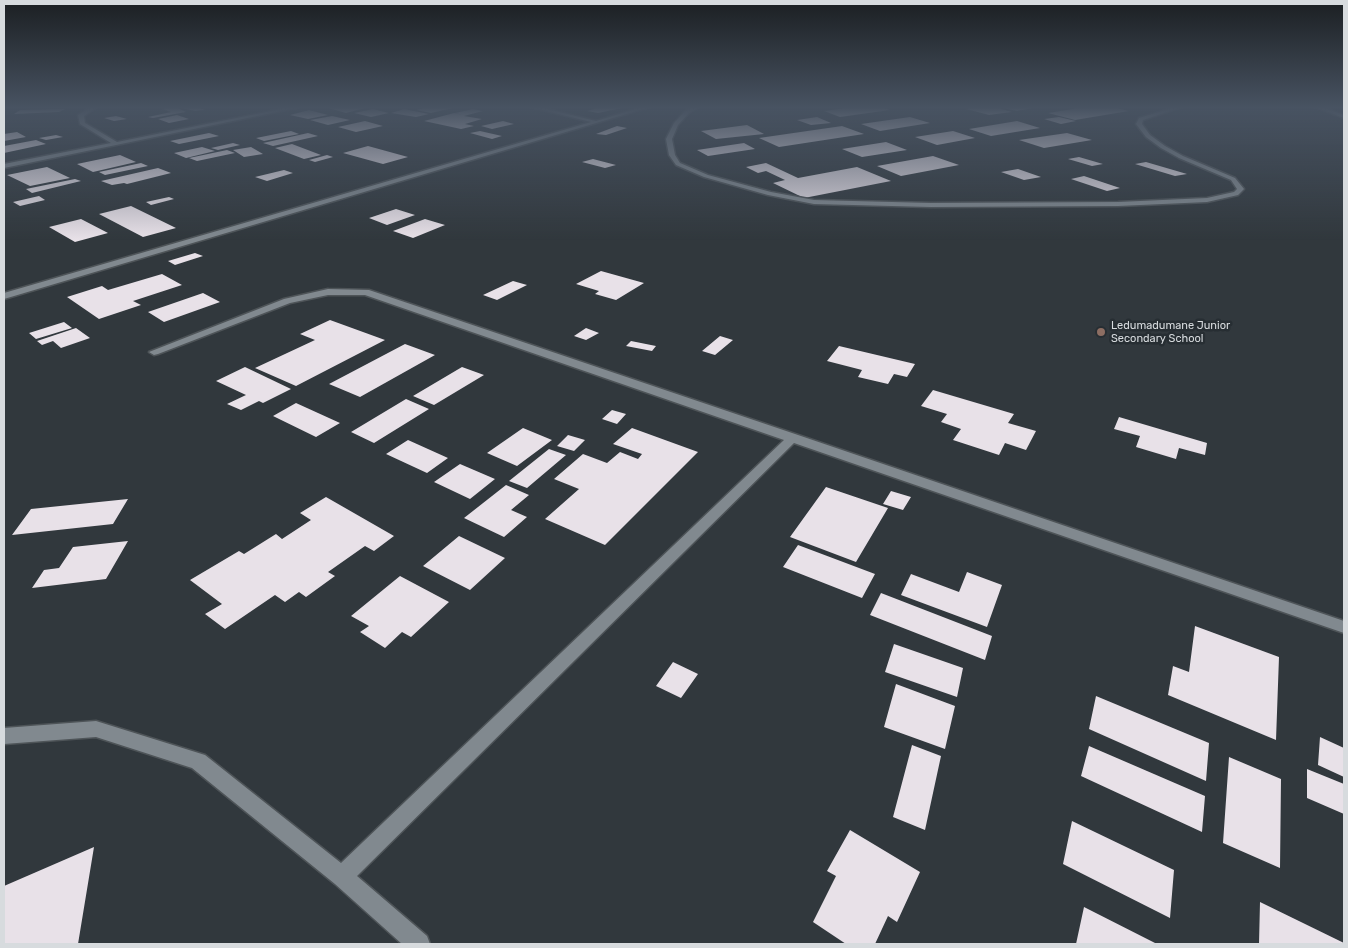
<!DOCTYPE html>
<html>
<head>
<meta charset="utf-8">
<style>
	body { margin:0 }
	#map { position:relative; width:1348px; height:948px; overflow:hidden; background:#31383d; font-family:Rubik,sans-serif }
	canvas { display:block }
	.frame { position:absolute; inset:0; border:5px solid #d7dbde; pointer-events:none }
</style>
</head>
<body>
<div id="map">
<canvas width="1348" height="948"></canvas>
<div class="frame"></div>
</div>
<script>
const c = document.querySelector('canvas').getContext('2d');
c.lineJoin = 'round';
function fillPath(path, color) { c.fillStyle = color; c.fill(path, 'evenodd'); }
const poly = rows => new Path2D(rows.map(r => 'M' + r).join(''));
function trace(path, color, width, dash) { c.strokeStyle = color; c.lineWidth = width; c.lineCap = dash ? 'butt' : 'round'; c.setLineDash(dash || []); c.stroke(path); }
function write(font, color, halo, rows, align = 'center') {
  c.font = font + ' Rubik,sans-serif'; c.lineWidth = 5; c.setLineDash([]); c.textBaseline = 'middle'; c.strokeStyle = halo; c.fillStyle = color; for (const [text, x, y, turn = 0] of rows) {
    c.save(); c.translate(x, y); c.rotate((+turn || 0) * Math.PI / 180); c.textAlign = isNaN(turn) ? turn : align; if (halo) c.strokeText(text, 0, 0); c.fillText(text, 0, 0); c.restore();
  }
}
const building = poly([
	[165,107,176,107,186,112,153,118,148,117,171,112,162,109,167,108],
	[197,107,205,110,195,111,182,108],
	[332,107,360,107,365,108,346,113,328,108],
	[429,107,453,107,453,108,431,113,416,110],
	[601,107,622,107,622,108,598,113,587,111],
	[853,107,881,107,890,110,840,117,824,111],
	[976,107,995,107,1012,112,989,115,966,109],
	[1038,107,1017,111,1003,108,1003,107],
	[1085,107,1112,107,1129,111,1075,120,1048,113],
	[65,109,59,112,14,114,20,110],
	[373,109,389,113,371,117,354,113],
	[404,109,429,114,416,117,391,113],
	[473,109,483,111,464,116,482,119,465,124,474,126,461,129,424,121,454,113,463,115,455,113],
	[309,110,328,115,308,119,290,115],
	[177,115,189,119,169,123,158,119],
	[116,116,127,119,114,121,104,118],
	[332,116,350,120,328,125,310,120],
	[817,117,831,123,811,125,797,120],
	[910,117,930,123,880,131,861,124],
	[1059,117,1076,121,1061,124,1044,119],
	[365,121,383,126,356,132,338,127],
	[503,121,514,124,492,129,481,126],
	[1017,121,1040,128,991,136,969,129],
	[747,125,764,134,716,139,701,131],
	[617,126,627,128,606,135,596,134],
	[842,126,864,134,779,147,759,138],
	[291,131,299,134,264,141,256,138],
	[480,131,502,136,492,139,470,133],
	[953,131,975,138,937,145,915,137],
	[17,132,26,137,4,141,4,134],
	[209,133,219,136,179,144,170,141],
	[308,133,318,136,273,146,263,143],
	[1067,133,1092,140,1044,148,1019,140],
	[56,135,63,137,46,140,39,138],
	[36,140,46,144,4,153,4,146],
	[886,142,907,150,862,157,842,149],
	[233,143,240,145,218,150,211,148],
	[744,143,755,149,708,156,697,150],
	[292,144,321,155,304,159,275,148],
	[368,146,408,157,383,164,343,153],
	[202,147,215,151,186,158,174,153],
	[251,147,263,154,244,157,233,150],
	[227,150,235,153,197,161,189,158],
	[120,155,136,162,93,172,77,164],
	[327,155,333,157,315,162,309,160],
	[933,156,959,165,901,176,877,166],
	[1079,157,1103,164,1092,166,1068,159],
	[593,159,616,165,605,168,582,162],
	[1146,162,1187,174,1175,176,1135,164],
	[141,163,148,166,105,175,99,172],
	[766,163,798,178,857,167,891,181,804,198,773,183,785,180,766,171,758,173,746,167],
	[47,167,70,178,30,186,7,175],
	[158,168,171,173,127,184,124,183,112,185,101,181],
	[1018,169,1041,177,1024,180,1001,172],
	[284,170,293,173,267,181,255,177],
	[1084,176,1120,188,1107,191,1071,179],
	[75,179,81,181,32,193,26,189],
	[39,196,45,200,20,206,13,202],
	[169,197,174,199,151,205,146,202],
	[131,206,176,228,143,237,99,214],
	[396,209,415,215,387,225,369,218],
	[81,219,108,233,75,242,49,227],
	[425,219,445,225,413,238,393,231],
	[195,253,203,256,175,265,168,261],
	[601,271,644,283,616,300,595,294,599,291,576,284],
	[162,274,182,285,133,301,141,305,99,319,67,297,102,286,108,290],
	[513,281,527,285,497,300,483,295],
	[203,293,220,302,164,322,148,312],
	[330,320,385,340,296,386,255,368,315,340,300,334],
	[64,322,72,328,36,339,29,333],
	[76,328,90,338,61,348,53,341,42,345,37,341],
	[586,328,599,333,586,340,574,336],
	[720,336,733,340,715,355,702,351],
	[631,341,656,346,652,351,626,346],
	[405,344,435,355,360,397,329,384],
	[839,346,915,364,907,377,894,374,888,384,858,377,862,370,827,361],
	[245,367,291,389,263,403,259,401,241,410,227,404,246,395,216,381],
	[462,367,484,375,434,405,413,396],
	[933,390,1014,414,1008,423,1036,431,1026,450,1005,443,999,455,953,440,961,429,941,422,947,414,921,406],
	[406,399,429,409,374,443,351,432],
	[296,403,340,423,316,437,273,416],
	[612,410,626,414,617,424,602,419],
	[1119,417,1207,443,1205,455,1179,448,1176,459,1136,447,1140,436,1114,429],
	[523,428,552,440,517,466,487,453],
	[632,428,698,452,605,545,545,519,579,489,554,479,583,454,607,463,620,452,638,459,642,454,613,444],
	[568,435,585,440,574,451,557,446],
	[408,440,448,458,427,473,386,454],
	[549,449,566,455,527,488,509,481],
	[460,464,495,479,470,499,434,482],
	[506,485,529,495,511,510,527,517,504,537,464,518],
	[826,487,888,508,856,562,790,537],
	[891,491,911,497,903,510,883,504],
	[326,497,394,536,374,551,365,546,328,572,335,576,306,597,299,592,285,602,275,595,225,629,205,614,222,604,190,580,239,551,244,554,276,534,282,539,311,520,300,513],
	[128,499,113,524,12,535,31,509],
	[459,536,505,558,470,590,423,566],
	[128,541,106,579,32,588,44,570,59,568,73,547],
	[798,545,875,574,862,598,783,567],
	[967,572,1002,585,987,627,901,595,911,574,959,592],
	[400,576,449,602,411,637,402,632,385,648,360,632,369,626,351,616],
	[881,593,992,636,985,660,870,615],
	[1195,626,1279,657,1276,740,1168,695,1173,666,1189,672],
	[894,644,963,668,957,697,885,672],
	[673,662,698,674,681,698,656,686],
	[896,684,955,706,945,749,884,727],
	[1096,696,1209,743,1206,781,1089,729],
	[1320,737,1344,748,1344,777,1318,765],
	[912,745,941,756,925,830,893,817],
	[1089,746,1205,796,1202,832,1081,776],
	[1229,757,1281,779,1280,868,1223,843],
	[1307,769,1344,784,1344,814,1307,798],
	[1072,821,1174,870,1170,918,1063,864],
	[850,830,920,872,897,922,888,916,875,944,846,944,813,922,836,876,827,871],
	[94,847,78,944,4,944,4,886],
	[1260,902,1344,943,1344,944,1259,944],
	[1084,907,1157,944,1076,944]
]);
const minor = poly([
	[91,107,97,107,84,116,85,123,117,142,291,107,301,107,4,168,4,164,111,143,80,124,78,115,91,107],
	[530,107,539,107,596,121,642,107,650,107,4,299,4,293,591,122,530,107],
	[693,107,699,107,689,113,678,125,672,139,675,155,680,163,708,175,771,192,814,200,931,203,1118,202,1207,198,1234,192,1237,189,1231,180,1179,158,1161,148,1146,137,1136,124,1139,118,1175,107,1182,107,1143,120,1142,124,1150,135,1165,146,1183,156,1235,178,1244,189,1238,195,1207,202,1118,206,931,207,814,204,768,195,704,177,676,165,669,155,666,139,674,123,685,111,693,107],
	[1315,107,1322,107,1344,115,1344,118,1315,107],
	[328,289,369,290,798,435,1344,621,1344,633,794,443,357,876,427,936,430,944,402,944,335,884,192,768,96,737,4,744,4,728,96,721,205,755,341,863,784,440,365,295,328,295,290,303,158,354,154,355,149,352,284,299,328,289]
]);
const markers = [
	[1101,332,5,"#8d6e63"]
];
const farPoinames = [
	["Ledumadumane Junior",1111,326],
	["Secondary School",1111,339]
];
fillPath(building, '#e8e1e8');
trace(minor, '#4e5458', 3);
fillPath(minor, '#81898f');
const sky = c.createLinearGradient(0, 0, 0, 240);
sky.addColorStop(0, '#1b1f22');
sky.addColorStop(0.45, '#485362');
sky.addColorStop(1, '#48536200');
c.fillStyle = sky;
c.fillRect(0, 0, 1348, 240);
for (const [x, y, r, color] of markers) { const dot = new Path2D(); dot.arc(x, y, r, 0, 2 * Math.PI); c.fillStyle = color; c.fill(dot); trace(dot, '#272e33', 2); }
write('11px', '#d7dbde', '#272e33', farPoinames, 'left');
</script>
</body>
</html>
